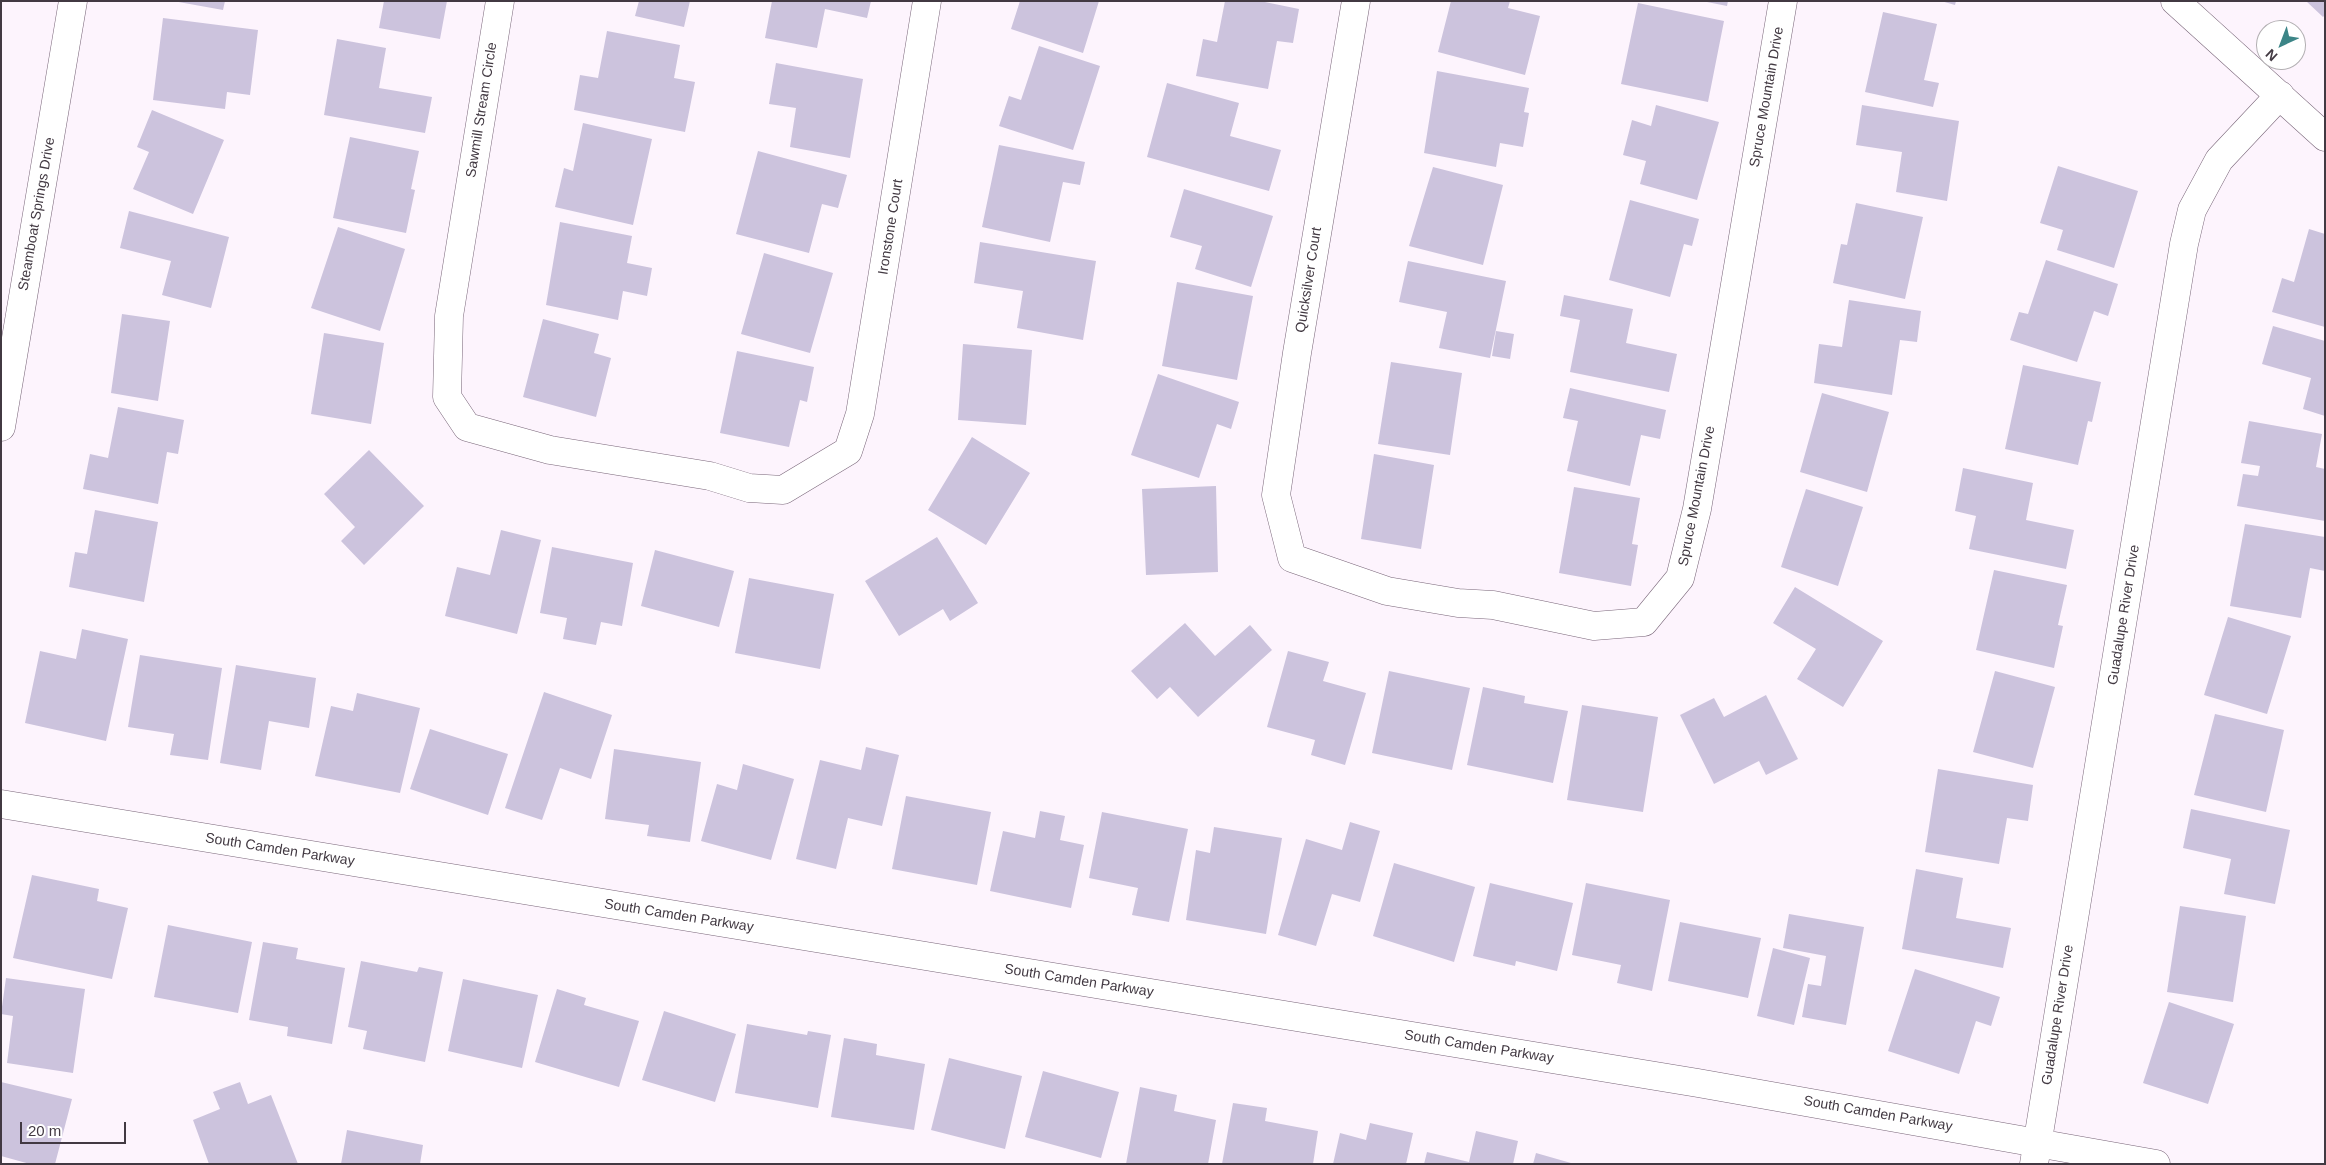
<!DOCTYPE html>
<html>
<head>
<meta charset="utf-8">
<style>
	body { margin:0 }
	#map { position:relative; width:2326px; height:1165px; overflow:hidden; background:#fdf4fd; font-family:Helvetica,sans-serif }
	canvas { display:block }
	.frame { position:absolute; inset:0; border:2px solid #423942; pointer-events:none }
	.north { position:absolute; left:2256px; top:20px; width:50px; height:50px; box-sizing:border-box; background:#fff; border:1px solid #b3b0b3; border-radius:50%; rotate:223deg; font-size:14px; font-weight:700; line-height:20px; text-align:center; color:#423942 }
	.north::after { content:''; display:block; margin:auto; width:18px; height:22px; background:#3c8587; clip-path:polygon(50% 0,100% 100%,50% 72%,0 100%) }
	.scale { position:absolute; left:20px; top:1122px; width:106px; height:22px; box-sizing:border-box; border:2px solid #423942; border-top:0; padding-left:6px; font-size:15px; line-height:18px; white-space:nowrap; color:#423942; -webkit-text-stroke:4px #fff; paint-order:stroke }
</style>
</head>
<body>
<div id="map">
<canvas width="2326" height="1165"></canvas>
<div class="frame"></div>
<div class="north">N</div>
<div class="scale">20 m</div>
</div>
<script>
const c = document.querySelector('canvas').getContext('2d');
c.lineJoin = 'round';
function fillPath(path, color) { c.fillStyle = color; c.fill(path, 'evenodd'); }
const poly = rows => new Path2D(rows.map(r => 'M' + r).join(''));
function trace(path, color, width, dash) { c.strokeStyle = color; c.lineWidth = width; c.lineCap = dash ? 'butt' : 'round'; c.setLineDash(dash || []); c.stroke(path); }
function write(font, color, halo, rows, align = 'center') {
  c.font = font + ' Helvetica,sans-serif'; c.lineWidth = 5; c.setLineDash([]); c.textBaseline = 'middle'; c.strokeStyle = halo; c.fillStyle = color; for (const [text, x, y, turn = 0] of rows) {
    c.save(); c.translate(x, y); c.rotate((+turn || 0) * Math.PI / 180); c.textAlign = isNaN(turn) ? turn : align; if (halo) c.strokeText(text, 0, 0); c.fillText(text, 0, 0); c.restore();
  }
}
const building = poly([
	[173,1,225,1,223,10],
	[384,1,447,1,440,39,379,28],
	[639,1,690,1,684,27,635,16],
	[772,1,871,1,867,18,825,9,817,48,765,38],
	[1020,1,1099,1,1083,53,1011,29],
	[1225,1,1260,1,1299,9,1293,43,1277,41,1268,89,1196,76,1203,39,1217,42],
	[1451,1,1510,1,1508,8,1540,16,1525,75,1438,52],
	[1702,1,1728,1,1727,6],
	[1941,1,1956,1,1955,5],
	[2306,1,2325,1,2325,15,2323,17],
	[1638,3,1724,21,1708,102,1621,84],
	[1883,12,1937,24,1924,80,1939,83,1933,107,1865,92],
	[163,18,258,30,250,95,227,92,225,109,153,100],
	[607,31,680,45,674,78,695,82,685,132,574,110,580,75,598,78],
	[337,39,386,48,379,88,432,97,425,133,324,115],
	[1039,46,1100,66,1073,150,999,126,1009,96,1021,100],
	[776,63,863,79,850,158,790,147,796,108,769,104],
	[1437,71,1529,88,1524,112,1529,113,1523,147,1500,143,1496,167,1424,153],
	[1167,83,1239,103,1230,136,1281,150,1269,191,1147,157],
	[1656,105,1719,122,1697,200,1640,184,1646,161,1623,155,1632,120,1651,126],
	[1862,105,1959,121,1947,201,1896,192,1902,152,1856,145],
	[152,110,224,140,193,214,133,189,149,152,137,147],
	[583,123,652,139,633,225,555,207,564,168,573,171],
	[350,137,419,151,411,189,415,190,406,233,333,218],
	[999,145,1085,162,1080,185,1063,182,1050,242,982,227],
	[758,151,847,175,838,208,822,204,809,253,736,234],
	[2058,166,2138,191,2114,268,2057,250,2063,230,2040,223],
	[1433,167,1503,185,1483,265,1409,246],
	[1184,189,1273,216,1251,287,1195,269,1202,246,1170,237],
	[1630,200,1699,219,1692,246,1684,244,1670,297,1609,280],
	[1856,203,1923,217,1905,299,1833,283,1841,244,1847,245],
	[129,211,229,237,211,308,162,295,171,261,120,248],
	[560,222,632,236,627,263,652,268,647,296,623,291,618,320,546,305],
	[338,227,405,249,380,331,311,308],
	[2309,229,2325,234,2325,327,2272,312,2282,278,2294,282],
	[980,242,1096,261,1083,340,1017,328,1023,291,974,283],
	[764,253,833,273,810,353,741,334],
	[2046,260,2118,284,2108,316,2094,311,2077,362,2010,340,2019,312,2028,314],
	[1408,261,1506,281,1490,358,1439,348,1447,312,1399,302],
	[1177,282,1253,296,1237,380,1162,366],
	[1564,295,1633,309,1626,343,1677,354,1669,392,1570,372,1580,320,1560,316],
	[1849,300,1921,311,1917,342,1900,340,1892,395,1814,383,1819,344,1842,347],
	[122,314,170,321,158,401,111,393],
	[543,319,599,334,594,353,611,358,596,417,523,397],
	[2273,326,2325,341,2325,416,2303,409,2311,378,2262,364],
	[1496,331,1514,334,1510,359,1492,356],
	[324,333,384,343,371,424,311,414],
	[963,344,1032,350,1026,425,958,420],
	[737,351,814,367,807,402,800,400,789,447,720,433],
	[1391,362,1462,373,1450,455,1378,444],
	[2023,365,2101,382,2092,422,2088,421,2078,465,2005,449],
	[1158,374,1239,402,1231,429,1217,424,1199,478,1131,455],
	[1570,388,1666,410,1660,439,1641,435,1630,486,1567,471,1578,421,1563,418],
	[1822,393,1889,412,1867,492,1800,472],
	[118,407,184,420,178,454,167,452,158,504,83,489,90,454,108,458],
	[2249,421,2322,434,2316,467,2325,469,2325,521,2237,506,2243,474,2258,476,2260,466,2241,463],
	[972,437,1030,473,986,545,928,510],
	[369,450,424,506,364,565,341,541,355,527,324,494],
	[1374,454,1434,465,1421,549,1361,539],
	[1963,468,2033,483,2026,520,2074,530,2066,569,1969,549,1976,516,1955,511],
	[1216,486,1218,572,1146,575,1142,489],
	[1574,487,1640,498,1632,544,1638,545,1631,586,1559,573],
	[1806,489,1863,507,1838,586,1781,567],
	[95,510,158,522,144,602,69,587,75,552,87,554],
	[2245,524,2325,537,2325,571,2310,568,2301,618,2230,606],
	[501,530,541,540,517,634,445,616,457,567,490,575],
	[937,537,978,603,950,621,943,609,899,636,865,581],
	[552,547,633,563,622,626,601,622,596,645,563,639,567,618,540,613],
	[655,550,734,571,719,627,641,606],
	[1994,570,2067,585,2058,625,2063,626,2054,668,1976,650],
	[749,578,834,594,820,669,735,653],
	[1795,587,1883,641,1843,707,1797,679,1816,649,1773,623],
	[2228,617,2291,636,2267,714,2204,695],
	[1185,623,1215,656,1250,625,1272,650,1198,717,1170,687,1157,699,1131,671],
	[82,629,128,639,106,741,25,723,40,651,76,659],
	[1288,651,1329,662,1323,681,1366,693,1345,765,1311,755,1315,740,1267,727],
	[140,655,222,668,208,760,170,755,174,734,128,727],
	[236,665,316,678,309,728,269,721,261,770,220,763],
	[1389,671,1470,688,1452,770,1372,753],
	[1995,671,2055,687,2033,768,1973,752],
	[1483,687,1525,696,1524,703,1568,711,1553,783,1467,765],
	[544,692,612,715,591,779,560,768,542,820,505,808],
	[357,693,420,708,400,793,315,776,331,706,353,711],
	[1766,695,1798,759,1766,775,1759,761,1714,784,1680,715,1714,698,1724,717],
	[1582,705,1658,717,1643,812,1567,800],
	[2215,714,2284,730,2266,812,2194,795],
	[430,729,508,754,488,815,410,789],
	[866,747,899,755,882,826,848,818,836,869,796,859,820,760,861,770],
	[614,749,701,762,690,842,647,836,649,825,605,819],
	[743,764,794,779,771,860,701,841,717,784,737,790],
	[1938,769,2033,785,2028,821,2007,818,1999,864,1925,852],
	[906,796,991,812,977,885,892,869],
	[2191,809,2290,830,2275,904,2224,894,2231,859,2183,848],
	[1040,811,1065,816,1060,840,1084,845,1071,908,990,891,1003,831,1035,838],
	[1102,812,1188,829,1169,922,1132,915,1138,888,1089,878],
	[1350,822,1380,831,1360,902,1332,894,1316,946,1278,935,1306,839,1342,850],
	[1214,827,1282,838,1266,934,1186,920,1196,850,1210,853],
	[1394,863,1475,887,1454,962,1373,936],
	[1916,869,1963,878,1956,918,2011,928,2003,968,1902,949],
	[32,875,99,889,97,901,128,908,112,979,13,958],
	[1490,883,1573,903,1557,971,1516,961,1515,966,1473,956],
	[1586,883,1670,900,1652,991,1617,983,1621,965,1572,955],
	[2180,906,2246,916,2233,1002,2167,992],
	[1789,914,1864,927,1846,1025,1802,1017,1808,984,1821,986,1826,956,1783,948],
	[1680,922,1761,938,1748,998,1668,981],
	[168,925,252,942,238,1013,154,997],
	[263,942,298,948,296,959,345,968,332,1044,287,1036,288,1027,249,1020],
	[1773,948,1810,958,1794,1025,1757,1016],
	[361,961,417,972,419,967,443,972,425,1062,363,1049,367,1031,348,1027],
	[1915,969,2000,997,1991,1026,1976,1021,1959,1074,1888,1051],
	[6,978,85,989,73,1073,7,1063,13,1016,1,1014],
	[463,979,538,995,522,1068,448,1051],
	[557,989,586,998,584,1005,639,1021,619,1087,535,1062],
	[2169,1002,2234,1024,2208,1104,2143,1083],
	[664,1011,736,1034,715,1102,642,1080],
	[747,1024,807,1035,808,1031,831,1035,818,1108,735,1093],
	[844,1038,877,1044,876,1055,925,1064,914,1130,831,1117],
	[949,1058,1022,1076,1005,1149,931,1130],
	[1043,1071,1119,1092,1101,1158,1025,1137],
	[1,1082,72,1099,55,1164,30,1164,1,1156],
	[240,1082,248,1104,271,1095,298,1164,209,1164,193,1120,220,1109,213,1092],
	[1140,1087,1177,1095,1174,1111,1216,1120,1208,1164,1126,1164],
	[1233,1103,1267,1108,1265,1121,1318,1131,1313,1164,1222,1164],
	[1370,1123,1413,1133,1406,1164,1333,1164,1340,1133,1366,1140],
	[347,1130,423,1145,420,1164,341,1164],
	[1476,1131,1518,1141,1513,1164,1424,1164,1427,1152,1469,1162],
	[1536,1153,1571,1163,1571,1164,1533,1164]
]);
const street = poly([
	[500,1,449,316,447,397,467,427,550,450,710,476,749,488,783,490,848,451,860,414,927,1],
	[1356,1,1297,353,1276,495,1292,558,1387,591,1458,603,1493,605,1594,626,1644,622,1680,578,1697,509,1783,1],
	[2175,1,2325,137],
	[1,427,73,1],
	[1,804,1698,1083,2156,1164],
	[2034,1164,2184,244,2192,210,2219,160,2280,95]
]);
const streetNames = [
	["Spruce Mountain Drive",1767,97,-80],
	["Sawmill Stream Circle",482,110,-81],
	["Steamboat Springs Drive",37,214,-80],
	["Ironstone Court",891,227,-81],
	["Quicksilver Court",1309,280,-81],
	["Spruce Mountain Drive",1697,496,-79],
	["Guadalupe River Drive",2124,615,-81],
	["South Camden Parkway",280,850,9],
	["South Camden Parkway",679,916,9],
	["South Camden Parkway",1079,981,9],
	["Guadalupe River Drive",2058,1015,-81],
	["South Camden Parkway",1479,1047,9],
	["South Camden Parkway",1878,1114,10]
];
fillPath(building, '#ccc3dd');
trace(street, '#796679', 29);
trace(street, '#fff', 28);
write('14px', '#423942', '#fff', streetNames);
</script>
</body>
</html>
